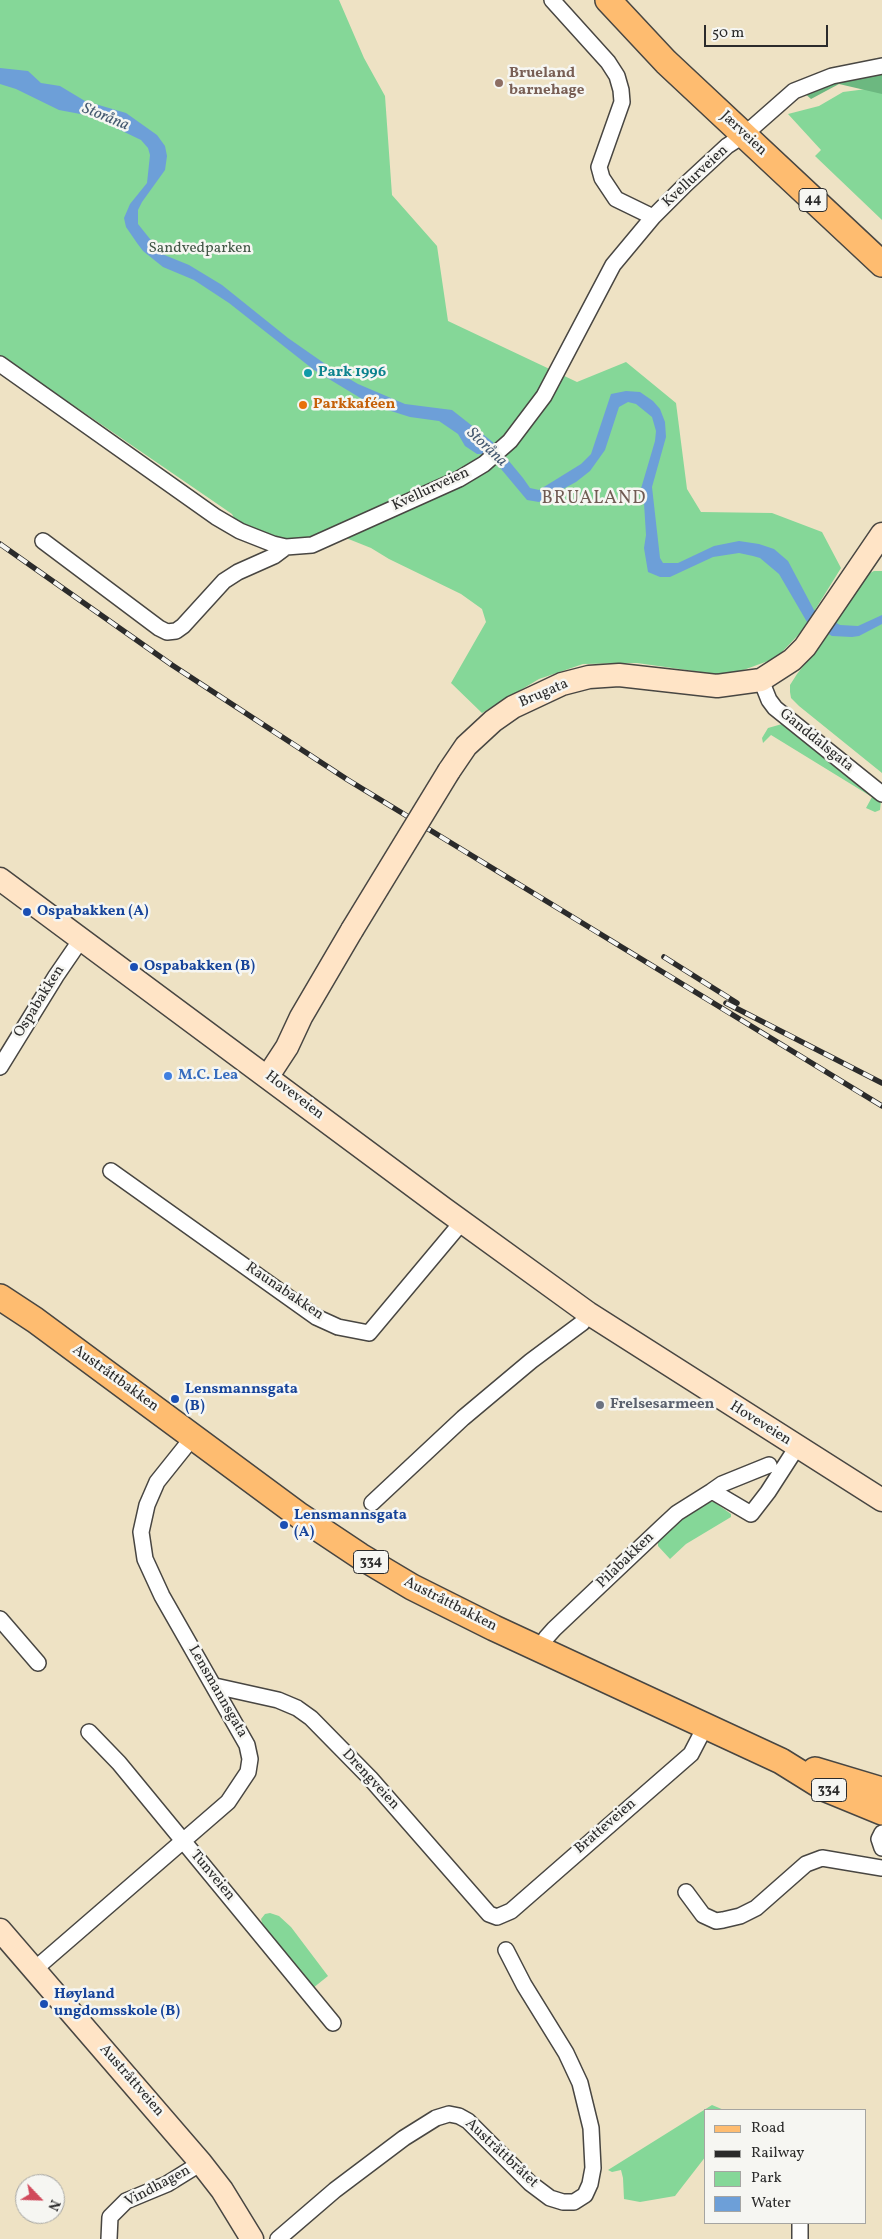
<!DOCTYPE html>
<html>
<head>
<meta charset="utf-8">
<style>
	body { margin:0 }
	#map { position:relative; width:882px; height:2239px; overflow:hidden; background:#eee2c4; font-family:Vollkorn,serif }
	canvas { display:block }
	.legend { position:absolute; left:704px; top:2109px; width:162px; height:115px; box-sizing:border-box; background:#f6f6f2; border:1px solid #a5a5a2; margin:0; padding:6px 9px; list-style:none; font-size:15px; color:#2b2b2b }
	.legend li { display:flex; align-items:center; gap:10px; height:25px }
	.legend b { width:25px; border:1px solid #a5a5a2 }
	.north { position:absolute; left:15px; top:2174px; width:50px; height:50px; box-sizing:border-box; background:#f6f6f2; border:1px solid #a5a5a2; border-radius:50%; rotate:114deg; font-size:14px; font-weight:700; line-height:20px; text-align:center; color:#2b2b2b }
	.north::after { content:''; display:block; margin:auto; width:18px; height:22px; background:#d1495b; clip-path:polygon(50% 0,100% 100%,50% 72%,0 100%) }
	.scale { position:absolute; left:704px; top:25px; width:124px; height:22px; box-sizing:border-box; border:2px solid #2b2b2b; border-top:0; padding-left:6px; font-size:15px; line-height:18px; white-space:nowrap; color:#2b2b2b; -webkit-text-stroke:4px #f6f6f2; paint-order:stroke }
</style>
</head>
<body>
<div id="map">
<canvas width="882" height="2239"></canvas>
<ul class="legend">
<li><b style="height:6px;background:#febc70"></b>Road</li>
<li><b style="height:6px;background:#2b2b2b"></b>Railway</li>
<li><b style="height:14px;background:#85d798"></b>Park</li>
<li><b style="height:14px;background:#6d9fd8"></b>Water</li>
</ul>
<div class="north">N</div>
<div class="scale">50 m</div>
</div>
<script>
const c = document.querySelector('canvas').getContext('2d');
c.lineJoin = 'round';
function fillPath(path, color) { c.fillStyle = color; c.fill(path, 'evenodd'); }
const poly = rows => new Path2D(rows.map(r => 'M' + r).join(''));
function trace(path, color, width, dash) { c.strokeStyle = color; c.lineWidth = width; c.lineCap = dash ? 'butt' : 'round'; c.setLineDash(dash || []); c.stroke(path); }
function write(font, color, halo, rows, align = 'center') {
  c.font = font + ' Vollkorn,serif'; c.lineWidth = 5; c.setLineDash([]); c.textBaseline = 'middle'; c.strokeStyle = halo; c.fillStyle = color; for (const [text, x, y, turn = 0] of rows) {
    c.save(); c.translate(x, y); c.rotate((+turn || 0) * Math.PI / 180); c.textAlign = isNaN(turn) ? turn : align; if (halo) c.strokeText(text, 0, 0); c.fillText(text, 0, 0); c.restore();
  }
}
const green = poly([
	[0,0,339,0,364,58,385,96,392,195,437,246,448,321,577,382,626,362,676,403,687,489,701,512,772,513,822,532,841,568,802,631,780,654,768,661,738,672,715,674,637,663,583,664,539,679,482,713,451,683,486,622,482,609,461,594,389,559,371,548,346,538,318,551,243,526,235,520,232,514,0,355],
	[882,87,882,220,815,156,821,150,788,114,819,106,843,92],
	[874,571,882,571,882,773,799,706,791,698,790,692,790,685,797,674,827,636,868,574],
	[782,724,787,726,881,801,880,810,875,812,866,808,872,797,771,735,763,743,762,738,768,728],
	[706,1502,714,1502,731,1514,731,1517,686,1544,670,1559,658,1546,658,1539,677,1520],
	[270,1913,279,1916,291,1927,328,1976,313,1988,263,1926,261,1919,265,1914],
	[712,2105,724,2110,706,2110,706,2156,675,2196,640,2202,624,2199,623,2178,621,2170,612,2172,608,2170]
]);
const forest = poly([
	[882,59,882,94,839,84,811,99,801,90]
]);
const water = poly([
	[0,68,28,71,41,83,60,86,85,101,126,113,157,135,165,146,167,156,165,170,142,202,138,210,138,224,162,254,189,265,222,285,288,338,331,368,358,384,405,404,452,410,494,443,523,478,530,488,539,490,581,464,591,454,611,394,626,391,640,392,653,401,660,409,665,422,666,437,652,487,660,558,663,563,678,563,714,546,739,541,759,544,774,549,788,561,814,610,840,625,858,626,882,615,882,624,859,636,852,637,832,636,807,622,779,574,760,558,753,556,739,553,713,557,670,577,660,577,648,572,644,548,646,535,644,503,640,492,655,441,656,431,652,417,636,404,628,402,619,407,605,450,590,471,576,482,539,502,527,500,496,463,485,454,477,454,465,446,458,434,439,421,410,417,372,405,314,370,229,303,194,280,163,267,143,251,137,243,126,227,124,218,130,204,147,183,150,155,148,148,141,140,91,116,59,110,16,89,0,84]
]);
const street = poly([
	[552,0,608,62,617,76,621,90,622,102,599,167,602,178,616,199,653,217],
	[0,364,216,517,240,531,273,544,286,547,312,545,459,479,484,464,510,441,544,396,613,265,653,217,686,184,727,146,744,135,794,91,832,76,882,66],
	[43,541,159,628,167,632,176,631,183,626,224,581,238,572,274,556,286,547],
	[761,680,769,700,775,708,882,794],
	[0,1067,56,976,82,938],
	[111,1171,316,1317,338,1327,369,1333,462,1222],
	[712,1491,722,1484,769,1465],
	[372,1503,463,1418,531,1361,582,1323,588,1313],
	[0,1619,38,1663],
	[546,1638,554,1629,663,1526,677,1513,712,1491,751,1514,768,1492,797,1447],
	[215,1686,278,1700,297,1708,311,1718,370,1778,489,1914,497,1917,511,1911,691,1754,705,1727],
	[89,1732,119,1763,333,2023],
	[882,1833,879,1839,882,1848],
	[686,1892,703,1915,716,1921,723,1920,740,1916,756,1908,806,1864,822,1858,882,1868],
	[35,1969,228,1802,248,1772,250,1759,247,1745,162,1596,145,1559,141,1532,147,1505,157,1482,193,1437],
	[800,2223,800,2239],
	[109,2239,110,2217,126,2201,167,2184,201,2163],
	[278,2239,335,2190,404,2138,436,2118,449,2114,459,2116,468,2121,530,2183,550,2198,563,2202,574,2202,585,2195,590,2184,593,2168,591,2128,580,2083,566,2053,524,1985,506,1950]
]);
const secondary = poly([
	[449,771,466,746,493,721,513,707,562,684,589,677,619,675,717,686,761,680,792,660,805,647,882,534],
	[0,879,443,1208,588,1313,882,1500],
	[268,1076,287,1047,301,1017,352,930],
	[0,1930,201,2163,222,2190,252,2239]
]);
const primary = poly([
	[608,0,666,62,882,264],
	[0,1297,35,1320,300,1516,360,1556,412,1587,494,1628,781,1761,826,1789,882,1812],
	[815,1770,882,1790]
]);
const rail = poly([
	[0,544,172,665,348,780,882,1106],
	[664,957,737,1003],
	[726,1003,882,1083]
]);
const secondaryBridge = poly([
	[352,930,449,771]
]);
const markers = [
	[499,83,5,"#8d6e63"],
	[308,373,5,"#0f9aa8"],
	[303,405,5,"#e8710a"],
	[27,912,5,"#1a4fb4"],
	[134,967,5,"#1a4fb4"],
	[168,1076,5,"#3f7fe0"],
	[175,1399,5,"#1a4fb4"],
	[600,1405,5,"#6b7280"],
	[284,1525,5,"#1a4fb4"],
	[44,2004,5,"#1a4fb4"]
];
const shields = [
	[813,200,28],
	[371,1562,35],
	[829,1790,35]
];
const shieldNames = [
	["44",813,200],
	["334",371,1562],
	["334",829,1790]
];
const educationNames = [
	["Brueland",509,74],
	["barnehage",509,91]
];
const streetNames = [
	["Jærveien",743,134,43],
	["Kvellurveien",696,177,-43],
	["Kvellurveien",431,490,-25],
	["Brugata",544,694,-23],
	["Ganddalsgata",816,741,39],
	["Ospabakken",40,1002,-58],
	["Hoveveien",294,1096,37],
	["Raunabakken",284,1292,34],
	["Austråttbakken",115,1379,36],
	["Hoveveien",760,1424,32],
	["Pilabakken",626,1561,-44],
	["Austråttbakken",450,1605,27],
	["Lensmannsgata",217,1692,60],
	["Drengveien",370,1780,47],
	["Bratteveien",606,1827,-41],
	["Tunveien",212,1876,50],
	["Austråttveien",131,2081,49],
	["Austråttbråtet",501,2154,43],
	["Vindhagen",158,2187,-28]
];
const parkNames = [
	["Sandvedparken",200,249]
];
const cultureNames = [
	["Park 1996",318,373]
];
const foodNames = [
	["Parkkaféen",313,405]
];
const transitNames = [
	["Ospabakken (A)",37,912],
	["Ospabakken (B)",144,967],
	["Lensmannsgata",185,1390],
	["(B)",185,1407],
	["Lensmannsgata",294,1516],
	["(A)",294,1533],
	["Høyland",54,1995],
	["ungdomsskole (B)",54,2012]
];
const shopNames = [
	["M.C. Lea",178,1076]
];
const worshipNames = [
	["Frelsesarmeen",610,1405]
];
const waterNames = [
	["Storåna",105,118,22],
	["Storåna",486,448,43]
];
const quarterNames = [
	["BRUALAND",594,500]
];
fillPath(green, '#85d798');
fillPath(forest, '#6cb880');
fillPath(water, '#6d9fd8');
trace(street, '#484642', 18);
trace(secondary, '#484642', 25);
trace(primary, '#484642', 28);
trace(street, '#fff', 15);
trace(secondary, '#ffe4c6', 22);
trace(primary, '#febc70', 25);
trace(rail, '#2b2b2b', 5.5);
trace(rail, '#f6f6f2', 4, [11]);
trace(secondaryBridge, '#484642', 25, []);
trace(secondaryBridge, '#ffe4c6', 22);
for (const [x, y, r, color] of markers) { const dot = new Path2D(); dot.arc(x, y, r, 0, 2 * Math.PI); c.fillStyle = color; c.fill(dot); trace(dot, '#f6f6f2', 2); }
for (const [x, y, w] of shields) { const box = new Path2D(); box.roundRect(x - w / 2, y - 11.5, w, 23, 4); c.fillStyle = '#f6f6f2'; c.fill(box); trace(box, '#2b2b2b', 1); }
write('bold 14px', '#2b2b2b', null, shieldNames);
write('bold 15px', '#785e54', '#f6f6f2', educationNames, 'left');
write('15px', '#2b2b2b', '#f6f6f2', streetNames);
write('15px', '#425646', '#f6f6f2', parkNames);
write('bold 15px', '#0d838f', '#f6f6f2', cultureNames, 'left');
write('bold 15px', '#c56008', '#f6f6f2', foodNames, 'left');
write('bold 15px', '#164399', '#f6f6f2', transitNames, 'left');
write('bold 15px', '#366cbe', '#f6f6f2', shopNames, 'left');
write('bold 15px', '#5b616d', '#f6f6f2', worshipNames, 'left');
write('italic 16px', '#455970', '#f6f6f2', waterNames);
c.letterSpacing = '1px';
write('18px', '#705b53', '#f6f6f2', quarterNames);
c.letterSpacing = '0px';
</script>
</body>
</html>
